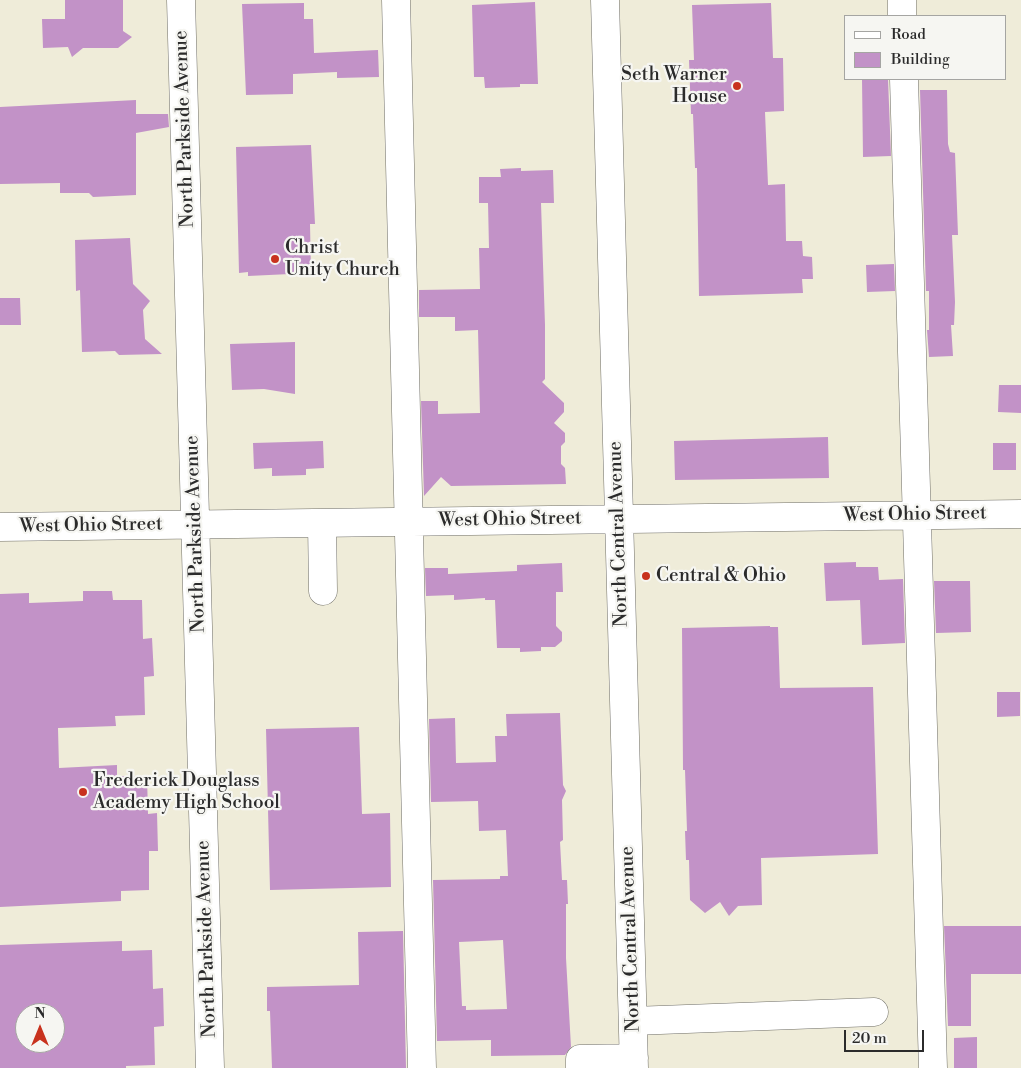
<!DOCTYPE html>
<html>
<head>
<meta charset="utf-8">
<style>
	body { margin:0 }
	#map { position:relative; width:1021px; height:1068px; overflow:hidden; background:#efecd9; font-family:"Libre Bodoni",serif }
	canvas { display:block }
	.legend { position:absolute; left:844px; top:15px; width:162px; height:65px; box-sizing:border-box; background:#f6f6f2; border:1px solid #a5a5a2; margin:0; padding:6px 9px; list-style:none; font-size:15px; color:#2b2b2b }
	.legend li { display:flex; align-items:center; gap:10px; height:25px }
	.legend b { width:25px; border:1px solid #a5a5a2 }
	.north { position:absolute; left:15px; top:1003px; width:50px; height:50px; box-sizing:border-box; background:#f6f6f2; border:1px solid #a5a5a2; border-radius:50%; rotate:0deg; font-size:14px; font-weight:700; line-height:20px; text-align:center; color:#2b2b2b }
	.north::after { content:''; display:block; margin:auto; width:18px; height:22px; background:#c8321e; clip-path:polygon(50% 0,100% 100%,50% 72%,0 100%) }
	.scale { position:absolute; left:844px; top:1030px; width:80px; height:22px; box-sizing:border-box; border:2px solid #2b2b2b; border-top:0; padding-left:6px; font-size:15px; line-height:18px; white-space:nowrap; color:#2b2b2b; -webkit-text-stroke:4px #f6f6f2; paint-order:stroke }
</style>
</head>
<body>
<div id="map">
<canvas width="1021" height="1068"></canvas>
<ul class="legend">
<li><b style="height:6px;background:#fff"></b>Road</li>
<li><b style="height:14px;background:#c292c7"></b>Building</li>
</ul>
<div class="north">N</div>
<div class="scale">20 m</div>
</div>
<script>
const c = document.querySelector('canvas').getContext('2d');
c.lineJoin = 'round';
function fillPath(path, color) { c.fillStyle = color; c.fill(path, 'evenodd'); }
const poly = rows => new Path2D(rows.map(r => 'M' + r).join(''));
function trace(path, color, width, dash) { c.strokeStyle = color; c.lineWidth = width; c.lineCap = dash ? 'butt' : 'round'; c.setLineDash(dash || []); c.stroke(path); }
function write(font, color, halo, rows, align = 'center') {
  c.font = font + ' "Libre Bodoni",serif'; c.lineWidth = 4.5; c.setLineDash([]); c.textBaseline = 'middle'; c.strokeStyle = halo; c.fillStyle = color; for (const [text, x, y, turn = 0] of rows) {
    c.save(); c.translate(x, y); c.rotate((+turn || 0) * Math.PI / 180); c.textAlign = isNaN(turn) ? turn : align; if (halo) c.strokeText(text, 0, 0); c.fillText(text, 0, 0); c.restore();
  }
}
const building = poly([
	[65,0,123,0,123,31,132,37,118,48,83,48,72,57,68,47,43,48,42,19,65,19],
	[535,2,538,84,520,84,520,87,485,88,484,77,474,77,472,5],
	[304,3,304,19,313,19,314,53,378,50,379,77,337,78,337,72,293,74,293,94,246,95,242,4],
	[771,3,773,58,783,58,784,111,765,112,768,185,785,184,786,241,802,241,803,256,812,257,813,279,802,279,803,293,699,296,697,168,695,168,693,114,691,114,689,60,694,60,692,5],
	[862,79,888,79,891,156,863,157],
	[920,90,947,90,948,144,950,152,955,153,958,235,952,235,955,302,954,325,951,325,953,356,929,357,927,330,929,330,929,291,926,291],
	[136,100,136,114,168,114,169,127,136,133,136,195,93,197,89,193,60,193,60,183,0,184,0,107],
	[311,145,315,224,310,224,311,273,248,276,248,272,239,273,236,147],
	[521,168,521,171,553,170,554,203,541,203,545,325,545,379,542,382,564,403,564,412,554,423,565,433,565,442,561,446,561,464,565,468,566,484,451,486,441,477,424,496,421,401,438,401,438,414,480,413,478,330,455,331,455,317,419,317,419,290,480,289,479,248,489,248,488,203,479,203,479,177,501,177,500,169],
	[130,238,133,284,150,301,143,310,145,339,162,354,119,355,115,351,82,352,80,290,76,291,75,240],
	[894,264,895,291,867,292,866,265],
	[0,298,20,298,21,325,0,325],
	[295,342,295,394,264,389,232,390,230,344],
	[999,385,1021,385,1021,413,998,412],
	[828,437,829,478,675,480,674,441],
	[323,441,324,468,306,469,306,475,272,476,272,468,254,469,253,443],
	[993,443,1016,443,1016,470,993,470],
	[856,562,856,567,878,567,879,580,903,579,905,643,862,645,860,600,826,601,824,563],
	[562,563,563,592,556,592,556,626,562,632,562,641,555,647,541,647,541,651,520,652,520,648,497,648,495,600,485,600,485,598,454,600,454,595,426,596,425,568,448,568,448,574,517,571,517,565],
	[934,581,970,581,971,632,936,633],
	[83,591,112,591,113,600,142,600,143,639,152,638,154,676,144,677,145,715,115,716,116,726,58,728,59,768,117,765,117,776,147,776,148,814,157,813,158,851,149,851,149,890,121,891,121,901,0,907,0,594,29,593,29,603,83,601],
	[770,626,770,627,778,627,780,688,873,687,878,854,761,858,762,905,738,906,729,916,720,902,705,913,690,900,689,860,686,860,685,831,687,831,685,770,683,770,682,628],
	[997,692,1020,692,1020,716,997,717],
	[560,713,563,785,566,791,562,800,563,840,560,842,562,880,567,880,568,904,566,904,566,958,571,1047,565,1055,491,1056,491,1040,437,1041,433,880,500,879,500,876,508,876,506,830,479,831,478,801,431,802,429,719,455,718,456,763,496,762,495,736,507,736,506,714],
	[503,940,507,1009,466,1010,466,1006,462,1006,459,942],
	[359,727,362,814,390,813,391,887,270,890,266,729],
	[944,926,1021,926,1021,974,971,974,971,1026,948,1026],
	[403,931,406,1068,272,1068,270,1011,267,1011,267,987,359,985,358,932],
	[122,941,122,951,152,950,153,989,163,988,164,1026,154,1027,155,1065,126,1066,126,1068,0,1068,0,945],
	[25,1013,55,1013,55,1043,25,1043],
	[977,1037,977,1068,954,1068,954,1038]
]);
const minor = poly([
	[181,0,210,1068],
	[396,0,422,1068],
	[605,0,634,1068],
	[902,0,902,16],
	[904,79,933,1068],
	[322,523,323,591],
	[0,527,1021,514],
	[633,1021,874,1012],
	[580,1068,580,1059,634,1058]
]);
const markers = [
	[737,86,5,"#c8321e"],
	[275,259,5,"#c8321e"],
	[646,576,5,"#c8321e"],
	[83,792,5,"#c8321e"]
];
const poiNames = [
	["Seth Warner",727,75,"right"],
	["House",727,97,"right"],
	["Christ",285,248],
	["Unity Church",285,270],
	["Central & Ohio",656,576],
	["Frederick Douglass",93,781],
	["Academy High School",93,803]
];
const streetNames = [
	["North Parkside Avenue",185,129,-92],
	["West Ohio Street",915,515,-1],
	["West Ohio Street",510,520,-1],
	["West Ohio Street",91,526,-1],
	["North Parkside Avenue",196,534,-92],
	["North Central Avenue",619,534,-92],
	["North Parkside Avenue",207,939,-92],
	["North Central Avenue",631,939,-92]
];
fillPath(building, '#c292c7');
trace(minor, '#706f68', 29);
trace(minor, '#fff', 28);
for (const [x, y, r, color] of markers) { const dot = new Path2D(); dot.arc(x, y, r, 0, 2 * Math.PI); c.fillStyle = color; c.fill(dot); trace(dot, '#f6f6f2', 2); }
write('19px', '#2b2b2b', '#f6f6f2', poiNames, 'left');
write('19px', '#2b2b2b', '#f6f6f2', streetNames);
</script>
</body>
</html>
